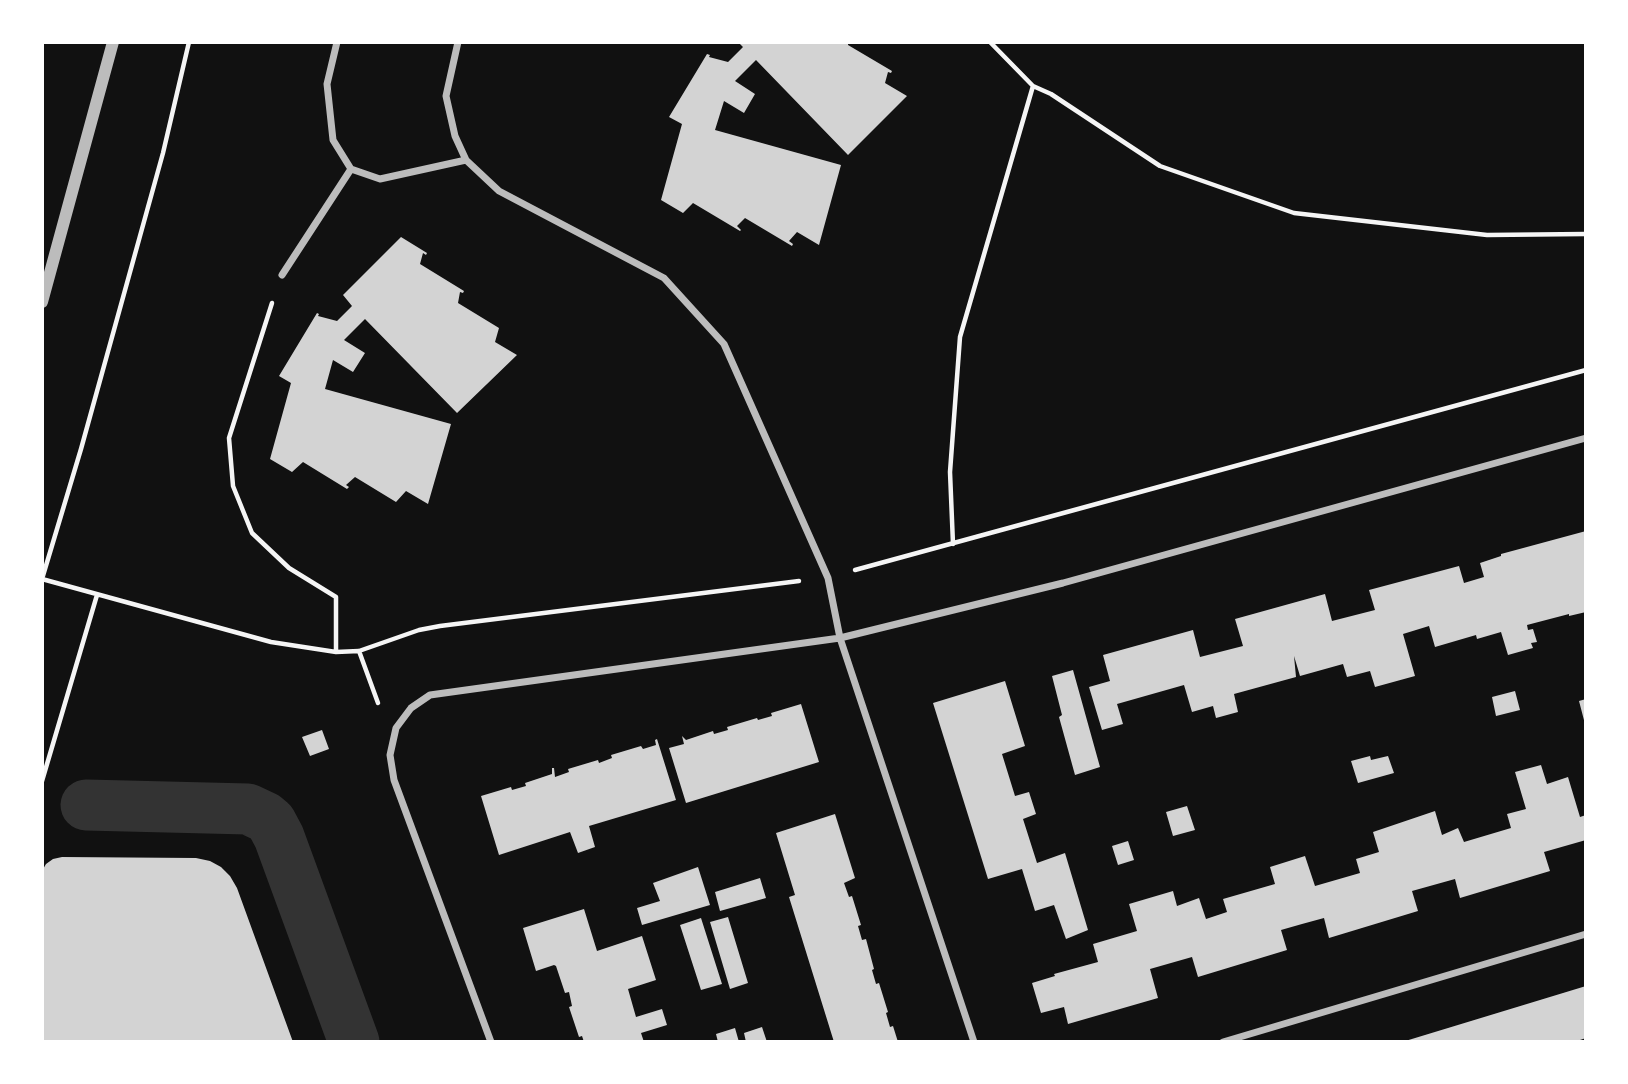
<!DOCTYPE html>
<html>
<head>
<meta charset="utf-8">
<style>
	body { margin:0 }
	#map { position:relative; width:1628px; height:1084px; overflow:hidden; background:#111; font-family:"Titillium Web",sans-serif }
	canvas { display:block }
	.frame { position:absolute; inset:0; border:44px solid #fff; pointer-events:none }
</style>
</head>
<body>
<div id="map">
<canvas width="1628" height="1084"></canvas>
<div class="frame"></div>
</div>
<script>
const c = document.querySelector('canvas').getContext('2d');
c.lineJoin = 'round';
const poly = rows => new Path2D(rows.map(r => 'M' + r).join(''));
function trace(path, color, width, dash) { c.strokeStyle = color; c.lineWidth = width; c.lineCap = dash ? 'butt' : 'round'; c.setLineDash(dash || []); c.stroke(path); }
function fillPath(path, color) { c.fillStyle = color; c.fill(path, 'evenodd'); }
const canal = poly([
	[86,805,248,809,265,817,271,822,279,837,354,1042]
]);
const building = poly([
	[738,42,848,42,848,45,892,71,891,73,888,72,885,83,907,96,848,155,756,60,735,81,755,94,744,113,724,101,715,130,841,165,819,245,797,232,789,241,793,244,792,246,745,218,737,226,741,230,740,231,693,203,683,213,661,200,682,124,669,117,707,54,710,55,709,57,728,62,743,47],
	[401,237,427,253,426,255,423,253,420,264,464,291,463,293,460,292,458,303,499,328,495,342,517,355,457,413,365,319,344,340,365,353,353,372,333,360,325,389,451,424,428,504,406,491,396,502,355,477,346,485,349,487,347,489,303,462,292,472,270,459,291,383,279,376,317,313,319,314,318,316,337,321,352,306,343,295],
	[1586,531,1586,612,1569,616,1569,614,1527,625,1528,630,1533,629,1537,642,1531,643,1533,648,1508,655,1501,632,1477,639,1476,635,1435,647,1429,626,1403,634,1415,676,1375,687,1370,671,1347,677,1343,664,1300,676,1294,656,1296,677,1234,694,1238,712,1216,718,1213,706,1192,712,1184,685,1117,704,1123,724,1102,730,1089,687,1110,681,1103,655,1193,630,1200,657,1243,646,1235,619,1325,594,1332,621,1375,610,1369,590,1459,566,1464,583,1484,577,1480,563,1501,556,1501,554],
	[1073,670,1100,767,1075,775,1059,717,1062,715,1052,676],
	[1005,681,1025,746,1002,754,1015,796,1029,792,1036,814,1023,819,1037,863,1065,853,1088,930,1066,939,1054,905,1035,911,1022,869,988,879,933,703],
	[1515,691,1520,710,1496,716,1492,697],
	[1586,699,1586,724,1585,724,1579,701],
	[801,704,819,762,686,803,669,748,684,744,682,736,686,740,713,731,714,734,728,730,727,727,757,718,758,720,772,716,771,713],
	[322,730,329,749,310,756,302,737],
	[657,739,676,800,589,826,595,847,578,853,570,832,499,855,481,796,511,787,512,790,526,786,525,783,552,774,552,768,554,768,555,777,569,772,568,769,598,760,599,763,612,758,611,755,641,746,643,749,656,745,655,740],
	[1370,756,1371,760,1388,756,1394,773,1358,783,1351,761],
	[1541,765,1547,784,1568,777,1580,817,1586,815,1586,840,1544,852,1550,871,1460,898,1455,879,1412,891,1418,911,1329,938,1324,918,1302,924,1281,930,1287,950,1198,977,1192,957,1150,969,1158,998,1068,1024,1064,1007,1041,1013,1032,983,1055,976,1054,974,1098,962,1093,944,1137,931,1129,904,1173,891,1177,906,1199,898,1206,919,1227,912,1223,899,1275,884,1270,867,1305,856,1315,886,1360,873,1356,859,1379,852,1373,832,1435,811,1442,835,1458,828,1464,842,1511,828,1507,814,1526,809,1515,772],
	[1187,806,1195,830,1173,836,1166,812],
	[835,814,855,878,844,883,849,897,852,896,861,925,858,926,862,940,866,939,874,969,872,970,876,984,879,983,888,1012,886,1013,890,1027,893,1026,898,1042,834,1042,789,897,795,895,776,833],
	[1128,841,1134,860,1118,865,1112,846],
	[62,857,196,858,210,861,221,867,230,876,237,888,293,1042,42,1042,42,871,46,864,53,859],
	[698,867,710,905,642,925,637,908,660,901,653,883],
	[760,878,766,898,720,911,715,892],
	[584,909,597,951,642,936,656,980,628,989,636,1017,662,1009,667,1025,641,1033,644,1042,584,1042,582,1036,579,1037,569,1007,572,1006,569,992,565,993,556,966,554,965,536,971,523,928],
	[728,917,748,983,730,989,710,922],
	[701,918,722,984,701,990,680,925],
	[1586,986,1586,1038,1574,1042,1402,1042],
	[762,1027,767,1042,746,1042,744,1033],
	[735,1028,739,1042,718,1042,716,1034]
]);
const path = poly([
	[1033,86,1051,94,1160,166,1294,213,1487,235,1586,234],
	[272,303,229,438,233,486,252,533,289,568,336,597,336,652],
	[953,544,950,472,960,337,1033,86,990,42],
	[855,570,1586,370],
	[42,579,271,642,336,652,359,651,419,630,440,626,799,581],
	[42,579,81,449,163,153,189,42],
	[359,651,378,703],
	[42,781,97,595]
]);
const minor = poly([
	[337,42,327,84,333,140,351,169,380,179,466,160,455,136,446,96,458,42],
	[466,160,499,191,664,278,724,344,828,578,840,638,974,1042],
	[282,275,351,169],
	[491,1042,394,780,390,755,396,728,411,708,430,695,840,638,1063,583,1586,438],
	[1223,1042,1586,934]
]);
const tertiary = poly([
	[42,302,113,42]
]);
trace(canal, '#333', 51);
fillPath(building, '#d3d3d3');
trace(path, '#f5f5f5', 4.5);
trace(minor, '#bcbcbc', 7);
trace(tertiary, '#bcbcbc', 12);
</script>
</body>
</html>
